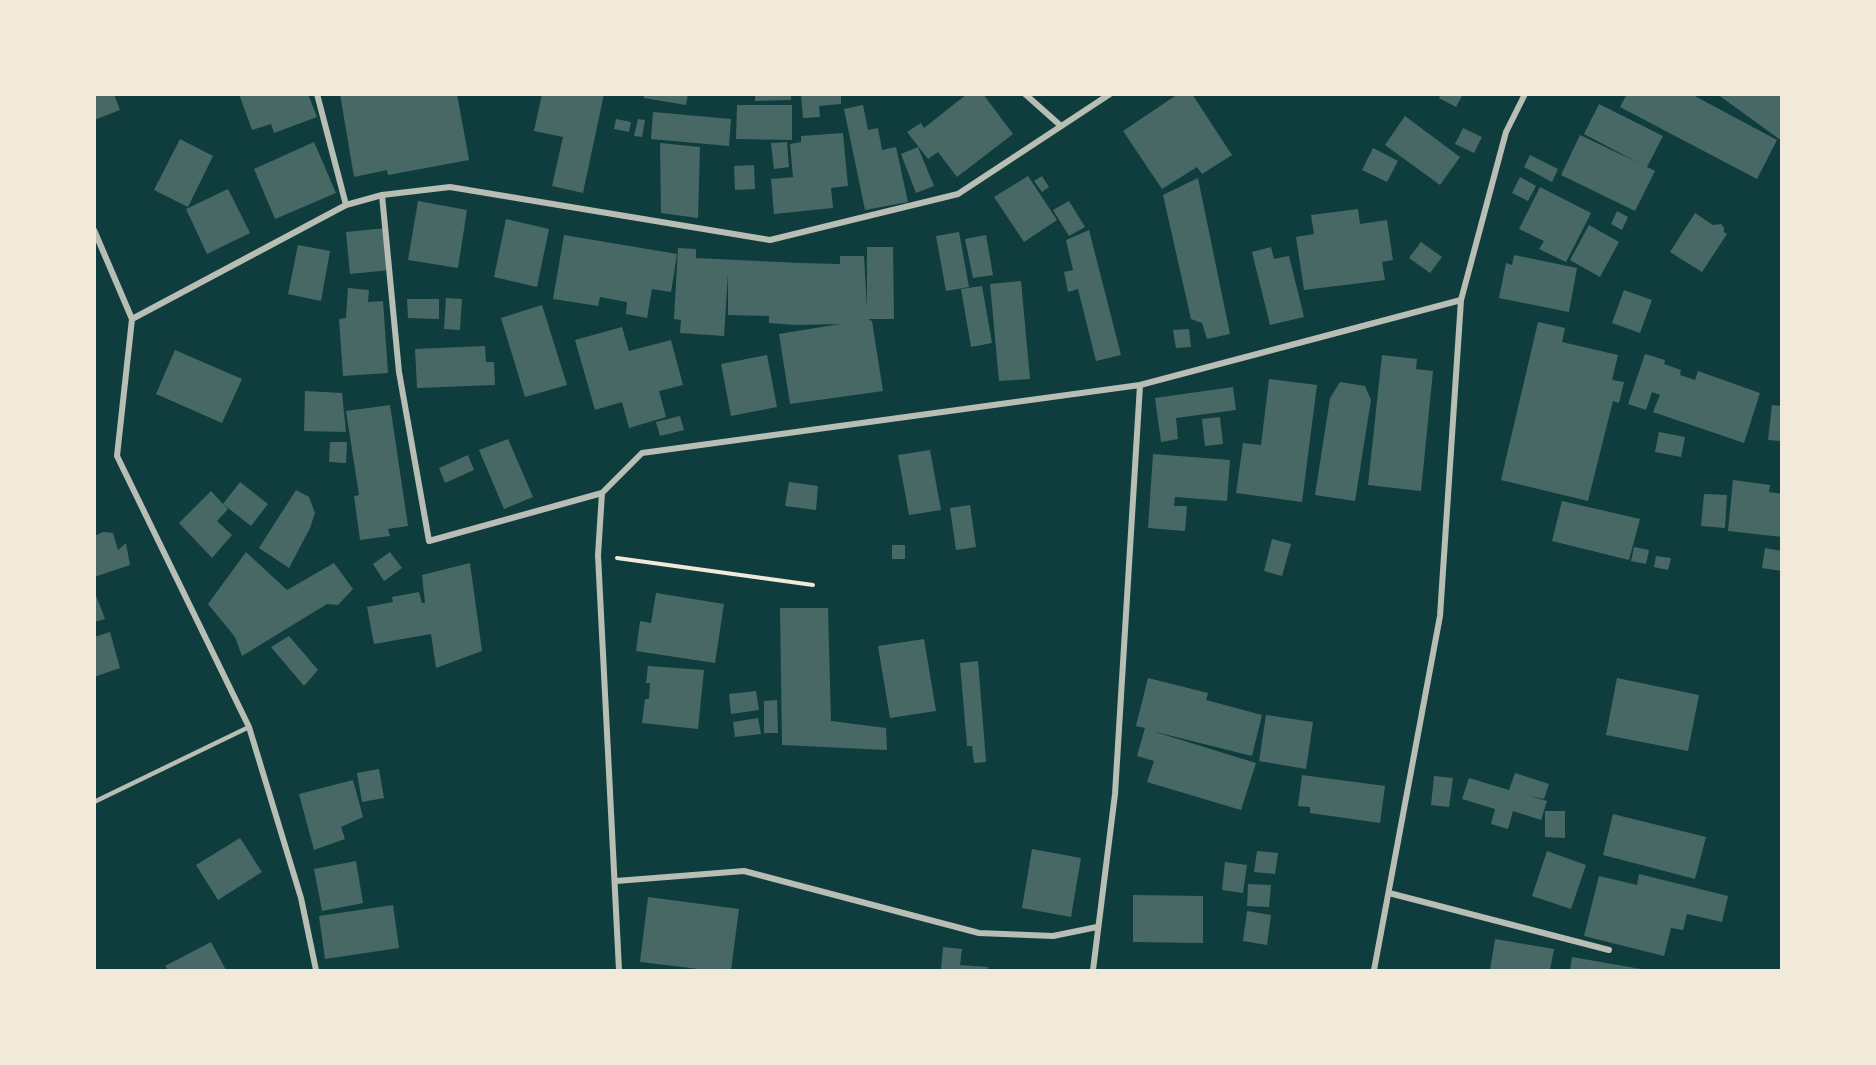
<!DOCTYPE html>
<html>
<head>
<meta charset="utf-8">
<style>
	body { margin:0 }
	#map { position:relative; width:1876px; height:1065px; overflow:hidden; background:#0f3d3e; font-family:Overpass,sans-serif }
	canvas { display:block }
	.frame { position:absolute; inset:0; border:96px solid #f1e9da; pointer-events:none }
</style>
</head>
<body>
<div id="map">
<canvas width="1876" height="1065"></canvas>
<div class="frame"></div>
</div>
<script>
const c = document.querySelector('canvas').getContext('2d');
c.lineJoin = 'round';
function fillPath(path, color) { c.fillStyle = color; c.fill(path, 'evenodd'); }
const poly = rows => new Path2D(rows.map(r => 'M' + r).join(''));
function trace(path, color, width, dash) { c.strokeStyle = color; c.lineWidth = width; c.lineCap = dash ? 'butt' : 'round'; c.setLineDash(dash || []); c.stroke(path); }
const building = poly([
	[94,94,114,94,120,110,94,120],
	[239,94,308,94,317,117,274,133,271,124,252,130],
	[340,94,457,94,469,160,388,175,387,170,354,177],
	[542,94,604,94,583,193,552,186,563,137,534,131],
	[644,94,688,94,686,105,644,98],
	[755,94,791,94,791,100,755,101],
	[801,94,841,94,841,104,819,106,820,117,803,118],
	[967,94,983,94,1013,134,957,177,938,152,928,159,907,132,921,123,924,128],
	[1178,94,1192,94,1232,155,1202,174,1197,167,1162,189,1123,131],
	[1441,94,1463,94,1456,107,1439,98],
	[1627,94,1691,94,1777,140,1757,179,1620,107],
	[1717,94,1782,94,1782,141],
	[1599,104,1663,136,1647,167,1655,171,1635,211,1561,175,1580,135,1639,163,1584,134],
	[737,105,792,105,792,140,736,139],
	[863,105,868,130,878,128,882,150,896,147,908,202,865,210,844,109],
	[653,112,731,119,729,146,651,139],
	[1405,116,1460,157,1440,185,1385,145],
	[616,119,631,122,629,132,614,129],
	[638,119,645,120,642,137,634,136],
	[1463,128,1482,137,1474,153,1455,144],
	[843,133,848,186,831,188,833,208,774,214,771,179,793,177,790,144,801,142,801,136],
	[180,139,213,156,188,207,154,190],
	[314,142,336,193,275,219,254,169],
	[787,142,789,167,774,169,771,143],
	[660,143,700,147,698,218,661,213],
	[918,147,934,186,916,193,901,154],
	[1373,148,1398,161,1387,182,1362,170],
	[1530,155,1558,169,1552,182,1524,167],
	[754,165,755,189,735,190,734,166],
	[1028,176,1057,220,1024,242,994,197],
	[1042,176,1049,187,1042,192,1034,181],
	[1520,177,1536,186,1528,201,1512,193],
	[1198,178,1230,334,1207,339,1202,323,1191,319,1163,195],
	[1540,187,1591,213,1566,262,1539,249,1544,241,1519,229],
	[228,189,250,233,207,254,186,209],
	[418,201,467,210,458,268,408,260],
	[1069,201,1085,227,1069,236,1053,210],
	[1358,209,1360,224,1387,220,1393,260,1382,262,1385,280,1304,290,1296,237,1314,234,1311,215],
	[1617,211,1628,217,1622,230,1611,224],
	[1695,213,1713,225,1721,224,1724,228,1724,232,1727,234,1702,272,1670,252],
	[506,219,549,229,537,287,494,277],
	[1589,225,1619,242,1600,277,1570,260],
	[386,228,390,270,350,274,346,232],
	[1089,230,1121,355,1096,361,1078,289,1068,292,1064,272,1073,270,1066,240],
	[959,232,969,287,946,291,936,236],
	[564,235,677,254,671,292,652,289,647,318,626,314,627,302,600,297,598,306,553,299],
	[986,235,993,275,973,278,965,239],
	[1421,242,1442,257,1430,273,1409,258],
	[298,245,330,251,321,301,288,294],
	[867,247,893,247,894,319,868,319,872,321,883,391,790,404,779,334,840,324,796,325,769,323,769,316,728,315,728,273,724,336,680,333,681,320,674,319,678,248,696,249,696,258,799,263,840,264,840,256,864,256,867,309],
	[1271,247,1274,259,1289,256,1304,317,1270,325,1252,252],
	[1514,255,1577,268,1569,312,1499,298,1506,263,1512,265],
	[1021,281,1030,379,999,381,990,284],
	[982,286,992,343,971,347,961,289],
	[348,288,369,290,368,302,383,301,388,373,343,376,339,319,346,318],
	[1624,290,1652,300,1640,333,1612,323],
	[446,298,462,299,460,330,444,329],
	[407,299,439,299,439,319,408,318],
	[542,305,567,385,525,397,501,318],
	[1538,322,1565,328,1562,342,1618,355,1612,380,1624,382,1619,403,1613,401,1588,501,1501,480],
	[622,327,629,351,671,340,683,385,659,391,666,417,629,428,622,402,595,410,575,340],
	[1189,329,1191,347,1176,348,1173,330],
	[485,346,486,362,494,362,495,385,417,388,415,349],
	[175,350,242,379,222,423,156,394],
	[1645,354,1665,360,1664,364,1681,370,1680,375,1695,380,1698,371,1760,393,1744,443,1653,412,1660,395,1652,392,1646,410,1628,404],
	[767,355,777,407,731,416,721,364],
	[1382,355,1417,359,1416,369,1433,371,1421,491,1368,485],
	[1269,379,1317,385,1302,502,1236,493,1243,443,1261,445],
	[1340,382,1365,386,1371,400,1355,501,1315,495,1330,398],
	[1233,387,1236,410,1176,418,1178,439,1161,442,1155,398],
	[305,391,342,393,346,432,304,431],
	[390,405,408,526,388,529,390,536,360,540,354,496,359,495,346,411],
	[1772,405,1782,406,1782,441,1768,440],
	[680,416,684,430,660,436,656,422],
	[1220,417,1223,444,1205,446,1202,419],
	[1659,432,1685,437,1681,457,1655,452],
	[508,439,533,497,504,509,479,450],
	[330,442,347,442,346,463,329,462],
	[930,450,941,510,909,515,898,455],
	[1153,454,1230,460,1227,501,1175,497,1174,506,1187,506,1185,531,1148,528],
	[468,455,474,470,445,483,439,468],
	[1733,480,1770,485,1769,492,1782,494,1782,537,1728,531],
	[240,482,268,504,251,526,223,504,228,509,217,521,232,535,212,558,179,523,211,491,223,504],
	[789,482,818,486,816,510,785,506],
	[296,490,309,497,315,513,310,528,289,568,259,548],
	[1704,494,1727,495,1725,528,1701,526],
	[1562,501,1640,519,1629,560,1552,541],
	[970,505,976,547,956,550,950,508],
	[103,532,113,533,118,550,126,543,130,565,94,577,94,536],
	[1272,539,1291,544,1282,576,1264,571],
	[892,545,905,545,905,559,892,559],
	[1634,547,1649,550,1646,564,1631,561],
	[1765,548,1782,551,1782,571,1762,568],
	[246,552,287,590,334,563,353,589,338,605,327,604,242,656,235,637,208,604],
	[390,552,402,568,384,581,373,564],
	[1656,556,1671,558,1668,570,1654,567],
	[470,563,482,651,436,668,431,634,374,644,367,607,393,602,392,597,419,592,422,603,425,603,422,575],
	[94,590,105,619,94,622],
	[656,593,724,604,715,663,636,651,640,621,651,623],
	[780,608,828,608,831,721,886,728,887,750,782,745],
	[110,632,120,668,94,677,94,637],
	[289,636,318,670,304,686,271,647],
	[924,639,936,711,890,718,878,646],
	[978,661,986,762,974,763,972,746,967,746,960,663],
	[648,666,704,670,698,729,642,723,645,699,649,699,650,683,646,683],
	[1148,678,1208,693,1206,700,1262,715,1252,756,1152,731,1256,763,1241,810,1147,782,1154,761,1137,756,1145,728,1136,726],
	[1617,678,1699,695,1688,751,1606,735],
	[756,691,759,710,731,714,729,694],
	[777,700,778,733,764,733,764,701],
	[1266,715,1313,722,1306,769,1259,761],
	[758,718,761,734,735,737,733,722],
	[379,769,384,798,362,802,357,773],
	[1515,773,1549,784,1544,799,1527,795,1547,801,1541,820,1513,811,1508,829,1491,824,1495,809,1462,799,1469,778,1509,790],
	[1302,775,1385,786,1380,823,1310,813,1310,807,1298,806],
	[1434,776,1453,778,1449,807,1431,805],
	[353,780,363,817,341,827,345,839,314,850,299,794],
	[1545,811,1565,811,1565,838,1545,837],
	[1613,814,1706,837,1695,879,1603,855],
	[240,838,262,872,218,900,196,865],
	[1032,849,1081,858,1071,917,1022,908],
	[1257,851,1278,853,1275,874,1254,872],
	[1547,851,1586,865,1571,909,1532,896],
	[356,861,363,903,322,911,314,869],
	[1225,862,1247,865,1243,893,1222,890],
	[1639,874,1728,896,1722,922,1687,914,1683,930,1671,928,1664,956,1584,936,1599,876,1637,885],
	[1248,884,1271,885,1269,907,1247,906],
	[1133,895,1203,896,1203,943,1133,942],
	[648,897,739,909,731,970,707,970,640,962],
	[393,905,399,948,325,959,319,916],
	[1247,911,1271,915,1267,945,1243,941],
	[1495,939,1554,949,1550,970,1490,970],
	[211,942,226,970,168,970,165,966],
	[943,947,962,949,960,965,988,967,987,970,941,970],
	[1572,957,1641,969,1640,970,1570,970]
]);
const path = poly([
	[617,558,813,585]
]);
const service = poly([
	[94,802,249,727]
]);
const minor = poly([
	[317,94,346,205],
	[1025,94,1061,126],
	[382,195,399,372,429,541,602,493],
	[94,230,132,319],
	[616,881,744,871,979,933,1053,936,1097,927],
	[1389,893,1609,950],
	[316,970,301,898,249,727,117,456,132,319,346,205,382,195,450,187,770,240,958,194,1110,94],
	[619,970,598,555,602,493,642,453,1140,385,1461,300],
	[1093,970,1115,794,1140,385],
	[1374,970,1440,616,1461,300,1506,132,1525,94]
]);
fillPath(building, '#486865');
trace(path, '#f1e9da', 4);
trace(service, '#b8beb3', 4.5);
trace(minor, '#b8beb3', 6);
</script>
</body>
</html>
